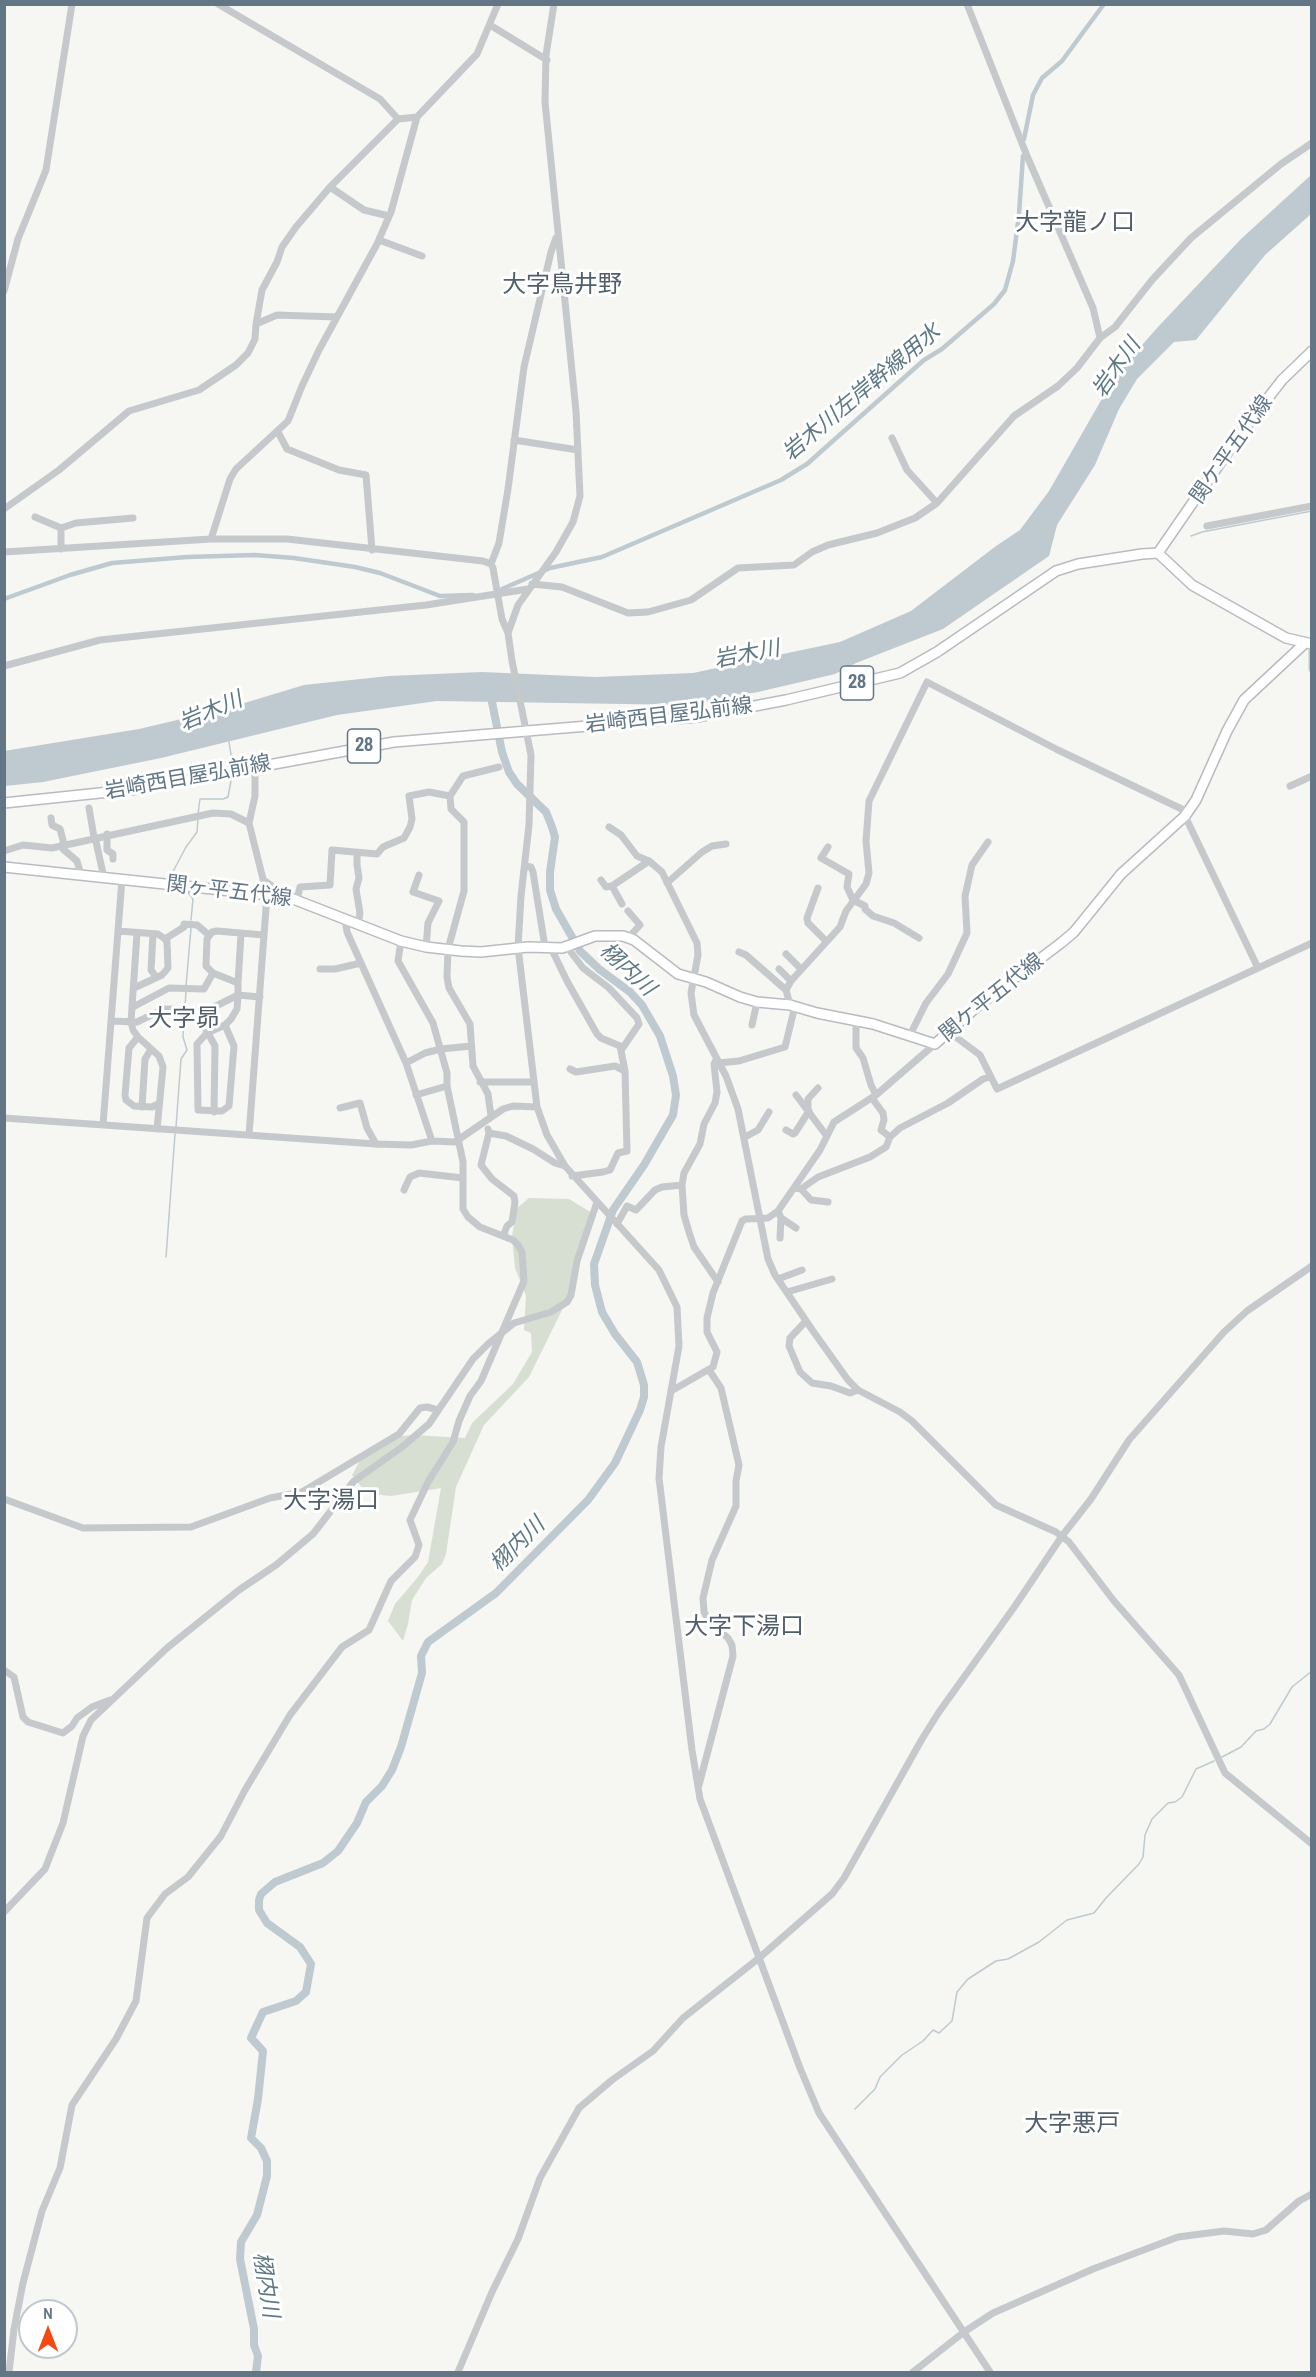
<!DOCTYPE html>
<html>
<head>
<meta charset="utf-8">
<style>
	body { margin:0 }
	#map { position:relative; width:1316px; height:2377px; overflow:hidden; background:#f6f6f2; font-family:"Archivo Narrow",sans-serif }
	canvas { display:block }
	.frame { position:absolute; inset:0; border:6px solid #627686; pointer-events:none }
	.north { position:absolute; left:18px; top:2299px; width:60px; height:60px; box-sizing:border-box; background:#fff; border:2px solid #c0c8cf; border-radius:50%; rotate:0deg; font-size:16px; font-weight:700; line-height:24px; text-align:center; color:#627686 }
	.north::after { content:''; display:block; margin:auto; width:21px; height:27px; background:#f54813; clip-path:polygon(50% 0,100% 100%,50% 72%,0 100%) }
</style>
</head>
<body>
<div id="map">
<canvas width="1316" height="2377"></canvas>
<div class="frame"></div>
<div class="north">N</div>
</div>
<script>
const c = document.querySelector('canvas').getContext('2d');
c.lineJoin = 'round';
function fillPath(path, color) { c.fillStyle = color; c.fill(path, 'evenodd'); }
const poly = rows => new Path2D(rows.map(r => 'M' + r).join(''));
function trace(path, color, width, dash) { c.strokeStyle = color; c.lineWidth = width; c.lineCap = dash ? 'butt' : 'round'; c.setLineDash(dash || []); c.stroke(path); }
function write(font, color, halo, rows, align = 'center') {
  c.font = font + ' "Archivo Narrow","Noto Sans JP",sans-serif'; c.lineWidth = 6; c.setLineDash([]); c.textBaseline = 'middle'; c.strokeStyle = halo; c.fillStyle = color; for (const [text, x, y, turn = 0] of rows) {
    c.save(); c.translate(x, y); c.rotate((+turn || 0) * Math.PI / 180); c.textAlign = isNaN(turn) ? turn : align; if (halo) c.strokeText(text, 0, 0); c.fillText(text, 0, 0); c.restore();
  }
}
const green = poly([
	[529,1198,569,1199,592,1213,568,1298,529,1377,484,1425,456,1487,446,1554,442,1564,426,1578,412,1600,408,1624,403,1641,388,1621,395,1604,418,1577,428,1562,441,1488,391,1496,366,1493,352,1475,363,1455,391,1437,413,1435,465,1438,472,1423,513,1384,532,1352,531,1333,524,1330,526,1296,515,1268,512,1236,517,1208]
]);
const water = poly([
	[1311,175,1311,214,1265,255,1196,340,1174,342,1137,379,1119,409,1095,465,1057,525,1049,556,943,629,856,663,835,674,758,692,687,705,437,701,337,715,161,758,43,782,5,786,4,751,139,729,228,708,304,685,389,676,482,672,596,677,693,673,840,642,911,611,996,546,1020,530,1049,491,1115,376,1157,328,1241,239]
]);
const stream = poly([
	[1191,536,1202,532,1312,511],
	[229,742,233,767],
	[198,814,200,799,223,799,228,797,232,775],
	[168,881,186,847,197,832,198,819],
	[187,891,193,899,191,920],
	[186,986,191,928],
	[185,1007,186,991],
	[176,1127,181,1059,187,1050,183,1037,184,1012],
	[166,1257,175,1134],
	[1222,1757,1241,1747,1256,1731,1264,1729,1270,1724,1292,1687,1312,1671],
	[855,2109,875,2089,880,2077,902,2055,923,2041,933,2030,939,2033,952,2021,957,1992,968,1979,996,1961,1008,1959,1039,1942,1067,1920,1094,1913,1106,1898,1139,1864,1143,1857,1145,1835,1152,1819,1168,1803,1175,1802,1182,1797,1196,1769,1214,1761]
]);
const canal = poly([
	[1024,139,1033,95,1042,78,1062,61,1104,4],
	[502,589,550,568,602,557,781,480,807,464,924,360,942,349,994,304,1005,290,1013,261,1019,214,1023,156],
	[4,599,70,575,112,563,187,557,255,555,294,558,355,567,380,573,440,596,473,595]
]);
const river = poly([
	[256,2372,258,2356,254,2345,254,2329,240,2259,241,2242,257,2215,267,2176,267,2161,261,2148,251,2138,258,2099,263,2051,251,2038,263,2012,296,2001,306,1992,311,1964,300,1947,267,1923,259,1910,259,1900,261,1894,275,1882,323,1863,338,1851,357,1823,366,1802,382,1786,392,1770,401,1747,422,1673,421,1656,428,1642,496,1593,588,1500,615,1463,640,1410,644,1397,644,1385,637,1362,615,1334,602,1312,595,1285,594,1264,613,1210,644,1165,673,1115,676,1095,673,1076,660,1036,642,1005,630,992,599,969,580,951,556,909,550,890,550,872,555,837,552,827,546,812,517,784,509,772,502,752,491,697,492,693]
]);
const minor = poly([
	[218,4,380,99,398,119,417,117],
	[554,4,546,55,545,102,576,411,580,496,573,522,556,552,518,605,508,633,512,661,531,755,529,825,521,896,518,947,537,1107,547,1135,565,1166,659,1270,677,1307,679,1346,661,1447,659,1478,692,1750,700,1799,800,2068,819,2113,990,2372],
	[967,4,1027,156,1093,308,1100,338],
	[490,25,547,60],
	[330,187,364,210,389,216],
	[379,240,422,256],
	[4,291,18,239,46,170,72,4],
	[256,324,262,290,277,262,282,247,296,227,330,187,398,119],
	[278,432,287,449,339,470,366,475,372,550],
	[892,438,907,470,937,503],
	[514,440,578,450],
	[4,509,59,470,129,411,199,390,236,365,248,353,255,339,256,324,277,315,337,317],
	[35,517,61,528,76,523,133,518],
	[1207,526,1312,506],
	[61,528,61,549],
	[211,539,230,479,236,469,288,421,302,386,319,350,377,244,391,212,417,117,477,54,498,4],
	[4,552,211,539,287,539,483,561,491,564,493,568,502,619,508,633],
	[491,564,499,543,508,489,524,367,551,252,556,238],
	[532,584,562,587,628,613,648,612,691,600,738,568,794,565,812,552,828,545,877,533,915,518,937,503,1014,416,1058,386,1077,368,1100,338,1115,327,1152,280,1191,238,1281,164,1312,143],
	[1312,644,1312,669],
	[4,666,100,640,426,605,528,589],
	[1290,786,1312,776],
	[89,808,94,837],
	[1185,816,1258,968],
	[51,818,52,825,60,829,64,844],
	[249,823,255,796,255,768],
	[609,827,621,835,637,856,649,861,662,872,697,943,698,955,691,993,694,1015,726,1076,738,1109,768,1259,775,1275,813,1331,848,1380,858,1390,900,1412,912,1421,996,1505,1056,1532,1069,1542,1114,1601,1179,1675,1225,1773,1312,1844],
	[107,834,107,850,113,854,113,859],
	[95,837,104,878],
	[62,845,63,849,77,861,81,875],
	[828,847,821,858,849,874,847,887,853,900,865,906,865,909,873,916,894,923,919,938],
	[4,851,23,845,52,848,213,813,231,814,249,823,267,895,249,1135],
	[357,853,357,865,359,878,356,889,360,913,358,924],
	[525,866,531,867,533,872,545,947],
	[419,875,413,892,439,901,428,923,426,947],
	[601,880,606,887,612,886,622,904],
	[265,881,287,897],
	[667,883,702,852,712,846,726,844],
	[612,886,649,861],
	[818,888,807,918,808,923,826,941],
	[297,900,300,887,330,885,332,850,377,854,383,847,404,838,410,827,412,819,409,796,429,792,450,796],
	[628,911,640,925,629,937],
	[345,919,347,932,406,1063,432,1141],
	[118,931,158,934,165,939,167,942,168,968,162,975,134,988],
	[137,933,131,1022,133,1030,138,1037,129,1048,125,1095,126,1100,134,1106,152,1107,158,1104],
	[153,934,151,970,156,977],
	[165,939,184,927,184,924,197,925,209,935],
	[567,947,583,968,609,988,637,1018,639,1024,622,1049],
	[551,948,567,981,597,1034,601,1038,620,1046,625,1071,627,1151,618,1153,610,1170,603,1172,572,1176],
	[739,952,746,955,786,990],
	[786,954,801,969],
	[320,969,335,969,361,963],
	[779,969,791,981],
	[238,983,241,934],
	[790,1005,786,990,791,981,840,927,846,911,866,884,869,873,866,841,869,801,927,682,1058,750,1188,812],
	[133,1007,169,988,204,989,213,973],
	[203,1010,202,1022,215,1046,214,1112],
	[856,1020,856,1048,863,1058,871,1085,876,1095],
	[112,1021,137,1022,164,1009,203,1010,210,1009,238,995,260,997],
	[225,1025,234,1046,229,1106,222,1111,198,1110,197,1044,207,1033,225,1025,231,1019,237,1009,238,995,238,983,213,973,206,966,207,939,212,932,217,931,264,935],
	[752,1025,757,1002],
	[949,1032,980,1055,997,1089,1312,943],
	[910,1035,926,1003,948,974,967,933,965,896,972,865,988,842],
	[138,1037,159,1056,163,1067,157,1129],
	[716,1060,714,1064,717,1092,715,1103,704,1124,700,1144,684,1173,682,1185,684,1215,689,1232,694,1247,718,1282],
	[406,1063,425,1053,441,1049,471,1046],
	[718,1063,739,1061,785,1047,795,1006],
	[570,1069,576,1072,615,1066,625,1071],
	[480,1082,533,1082],
	[416,1095,447,1086],
	[796,1095,826,1135],
	[872,1098,883,1113,884,1120,881,1130,890,1137],
	[142,1107,145,1059,151,1049],
	[340,1108,360,1103,367,1128,376,1144],
	[808,1109,808,1099,818,1088],
	[491,1116,488,1094,473,1066,470,1024,449,988,447,977,448,949,464,891,464,822,451,809,450,796,463,776,499,767],
	[4,1118,376,1144,411,1145,432,1141,455,1142,503,1109,513,1106,537,1107],
	[103,1125,122,879],
	[488,1129,489,1133,506,1136,533,1149,555,1163,565,1166],
	[786,1130,793,1134,795,1133,809,1111],
	[489,1133,481,1165,492,1179,514,1196,515,1202,512,1222,507,1226,503,1236],
	[745,1137,758,1130,769,1112],
	[795,1188,801,1189,818,1177,870,1157,886,1147,890,1137,900,1128,948,1103,983,1079,990,1077],
	[801,1189,811,1200,828,1202],
	[404,1190,410,1177,419,1173,463,1178],
	[778,1211,781,1218,780,1238],
	[781,1218,796,1228],
	[617,1224,627,1206,636,1210,655,1190,662,1187,682,1185],
	[778,1279,802,1270],
	[787,1292,832,1279],
	[806,1321,790,1338,789,1346,800,1372,812,1383,831,1386,850,1393,858,1390],
	[671,1391,713,1367,717,1352,707,1332,707,1318,713,1293,742,1221,746,1219,768,1218,778,1211,820,1150,834,1122,876,1095,935,1044],
	[4,1499,83,1528,191,1527,270,1498,302,1492,399,1434,420,1408,427,1407,438,1410],
	[4,1670,14,1677,23,1717,28,1722,63,1733,72,1726,77,1718,92,1707,110,1700],
	[699,1785,733,1656,732,1645,728,1638,709,1621,704,1612,703,1598,712,1560,736,1506,736,1481,739,1465,721,1388,709,1370],
	[4,1912,45,1869,63,1823,83,1736,91,1720,167,1648,239,1590,276,1565,313,1534,354,1481,402,1447,429,1424,473,1359,488,1344,514,1323,551,1312,567,1302,571,1295,577,1261,597,1202],
	[9,2372,14,2329,23,2283,42,2211,60,2168,72,2105,116,2039,136,2001,147,1918,165,1894,188,1877,221,1836,245,1790,290,1715,342,1647,369,1630,391,1581,415,1557,419,1545,410,1520,428,1482,453,1442,459,1421,470,1396,481,1381,524,1281,522,1252,518,1245,513,1240,480,1227,468,1217,463,1209,463,1162,447,1086,447,1073,433,1023,398,961,401,941],
	[458,2372,492,2292,518,2239,540,2178,579,2108,612,2080,653,2051,683,2018,759,1958,832,1894,844,1878,922,1739,939,1712,1015,1606,1062,1536,1091,1499,1129,1440,1224,1332,1247,1311,1312,1266],
	[913,2372,964,2332,993,2313,1093,2269,1178,2237,1224,2231,1253,2234,1266,2230,1299,2201,1312,2194]
]);
const major = poly([
	[1158,553,1238,437,1282,380,1312,351],
	[4,803,138,789,394,742,697,717,786,700,900,673,937,652,1056,571,1078,564,1142,554,1158,553,1192,585,1286,638,1312,644],
	[4,867,288,897,401,941,426,947,461,951,481,952,528,947,562,948,595,936,623,936,634,940,678,974,706,982,740,997,757,1002,790,1005,817,1013,873,1024,935,1044,980,1004,1061,943,1074,932,1121,874,1185,816,1196,800,1227,731,1244,700,1305,643]
]);
const shields = [
	[857,683,33],
	[364,746,33]
];
const shieldNames = [
	["28",857,683],
	["28",364,746]
];
const streetNames = [
	["関ケ平五代線",1232,450,-55],
	["岩崎西目屋弘前線",669,716,-7],
	["岩崎西目屋弘前線",188,778,-10],
	["関ヶ平五代線",229,892,7],
	["関ケ平五代線",992,998,-39]
];
const waterNames = [
	["岩木川",1117,368,-55],
	["岩木川左岸幹線用水",862,393,-40],
	["岩木川",747,655,-11],
	["岩木川",211,712,-23],
	["栩内川",627,970,43],
	["栩内川",518,1545,-45],
	["栩内川",265,2285,81]
];
const quarterNames = [
	["大字龍ノ口",1075,224],
	["大字鳥井野",562,286],
	["大字昴",184,1020],
	["大字湯口",331,1502],
	["大字下湯口",744,1628],
	["大字悪戸",1072,2125]
];
fillPath(green, '#d7dfd3');
fillPath(water, '#becacf');
trace(stream, '#becacf', 1.5);
trace(canal, '#becacf', 4.5);
trace(river, '#becacf', 8);
trace(major, '#b8bcc0', 12);
trace(minor, '#c5c9cc', 7);
trace(major, '#fff', 9);
for (const [x, y, w] of shields) { const box = new Path2D(); box.roundRect(x - w / 2, y - 17, w, 34, 4.5); c.fillStyle = '#fff'; c.fill(box); trace(box, '#627686', 1.5); }
write('bold 20px', '#627686', null, shieldNames);
write('21px', '#627686', '#fff', streetNames);
write('italic 22px', '#5e7983', '#fff', waterNames);
write('24px', '#515f6b', '#fff', quarterNames);
</script>
</body>
</html>
